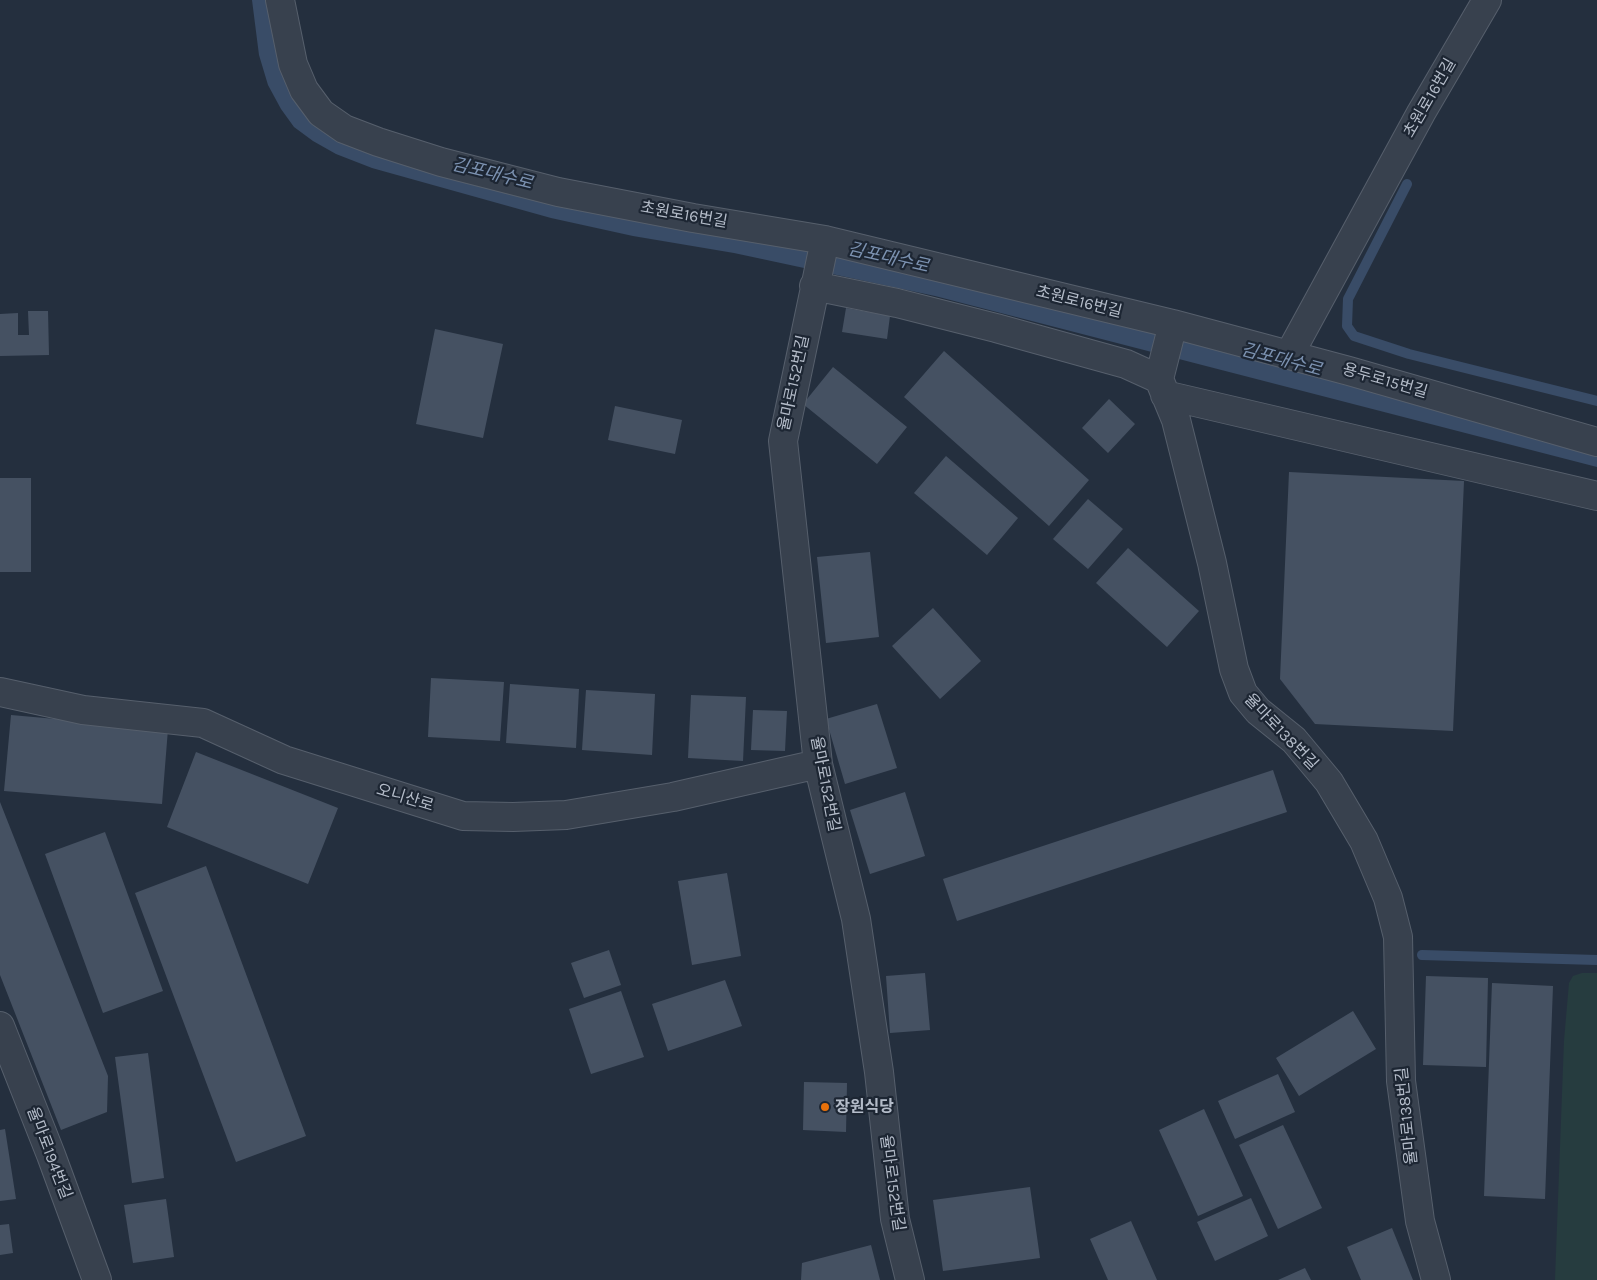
<!DOCTYPE html>
<html>
<head>
<meta charset="utf-8">
<style>
	body { margin:0 }
	canvas { display:block; background:#242f3e }
</style>
</head>
<body>
<canvas width="1597" height="1280"></canvas>
<script>
const c = document.querySelector('canvas').getContext('2d');
c.lineJoin = 'round';
function fillPath(path, color) { c.fillStyle = color; c.fill(path, 'evenodd'); }
const poly = rows => new Path2D(rows.map(r => 'M' + r).join(''));
function trace(path, color, width, dash) { c.strokeStyle = color; c.lineWidth = width; c.lineCap = dash ? 'butt' : 'round'; c.setLineDash(dash || []); c.stroke(path); }
function write(font, color, halo, rows, align = 'center') {
  c.font = font + ' Karla,"Noto Sans KR",sans-serif'; c.lineWidth = 4.5; c.setLineDash([]); c.textBaseline = 'middle'; c.strokeStyle = halo; c.fillStyle = color; for (const [text, x, y, turn = 0] of rows) {
    c.save(); c.translate(x, y); c.rotate((+turn || 0) * Math.PI / 180); c.textAlign = isNaN(turn) ? turn : align; if (halo) c.strokeText(text, 0, 0); c.fillText(text, 0, 0); c.restore();
  }
}
const green = poly([
	[1582,973,1597,973,1597,1280,1555,1280,1564,1041,1569,983,1573,976]
]);
const water = poly([
	[252,0,270,0,314,120,794,247,934,277,1084,315,1597,451,1597,467,935,296,734,253,633,236,551,218,372,168,336,154,313,141,294,127,281,109,268,85,259,55]
]);
const stream = poly([
	[1407,184,1348,299,1347,326,1354,336,1409,354,1597,401],
	[1422,955,1597,960]
]);
const building = poly([
	[846,308,890,316,887,339,842,332],
	[28,311,48,311,49,355,0,356,0,314,18,313,18,335,29,335],
	[435,329,503,344,483,438,416,424],
	[944,351,1089,480,1049,526,904,397],
	[833,367,907,427,877,464,803,404],
	[1109,399,1135,424,1108,453,1082,428],
	[615,406,682,420,675,454,608,440],
	[946,456,1018,518,987,555,914,493],
	[1289,472,1464,481,1453,731,1315,724,1280,679],
	[0,478,31,478,31,572,0,572],
	[1088,499,1123,529,1088,569,1053,539],
	[1128,548,1199,611,1167,647,1096,583],
	[870,552,879,637,826,643,817,557],
	[933,608,981,661,940,699,892,646],
	[431,678,504,682,500,741,428,737],
	[510,684,579,689,576,748,506,743],
	[586,690,655,694,652,755,582,750],
	[691,695,746,697,743,761,688,758],
	[877,704,897,768,845,784,826,719],
	[753,710,787,711,785,751,751,750],
	[11,715,168,729,162,804,4,791],
	[196,752,338,808,308,884,167,827],
	[1273,770,1287,812,957,921,943,879],
	[905,792,925,856,870,874,850,810],
	[0,802,108,1076,107,1112,61,1130,0,975],
	[105,832,163,991,103,1013,45,854],
	[206,866,306,1136,236,1162,135,893],
	[727,873,741,956,692,965,678,881],
	[609,950,621,985,584,998,571,963],
	[925,973,930,1030,890,1033,886,976],
	[1426,976,1488,978,1486,1067,1423,1065],
	[725,980,742,1026,668,1051,652,1004],
	[1492,983,1553,986,1545,1199,1484,1196],
	[621,991,644,1057,591,1074,569,1009],
	[1353,1011,1376,1049,1299,1096,1276,1058],
	[148,1053,164,1178,132,1183,115,1057],
	[1278,1074,1295,1112,1235,1139,1218,1101],
	[804,1082,847,1083,846,1132,803,1130],
	[1204,1109,1243,1196,1198,1216,1159,1130],
	[1283,1125,1322,1208,1278,1229,1239,1145],
	[5,1129,16,1199,0,1201,0,1130],
	[1030,1187,1040,1258,943,1271,933,1200],
	[1251,1198,1268,1236,1215,1261,1197,1222],
	[166,1199,174,1257,133,1263,124,1205],
	[1131,1221,1157,1280,1108,1280,1090,1239],
	[9,1224,13,1253,0,1255,0,1225],
	[1392,1228,1413,1280,1361,1280,1347,1247],
	[871,1245,880,1280,801,1280,802,1263],
	[1305,1268,1311,1280,1278,1280]
]);
const minor = poly([
	[280,0,293,64,304,90,321,113,344,129,378,142,441,162,558,192,693,218,825,240,1173,324,1349,371,1597,442],
	[825,240,783,441,818,764,856,919,879,1072,895,1219,910,1280],
	[814,286,897,303,996,328,1126,364,1159,379],
	[1173,324,1159,379,1176,420,1212,563,1234,669,1243,693,1258,711,1294,740,1329,782,1364,841,1388,898,1398,937,1401,1081,1420,1221,1436,1280],
	[1289,355,1421,113,1487,0],
	[1165,395,1597,496],
	[0,692,83,710,203,723,284,760,463,816,513,817,566,815,673,797,818,764],
	[0,1026,51,1155,97,1280]
]);
const markers = [
	[825,1107,5,"#e8710a"]
];
const streetNames = [
	["초원로16번길",1430,98,-60],
	["초원로16번길",684,215,10],
	["초원로16번길",1079,302,14],
	["용두로15번길",1385,381,16],
	["율마로152번길",794,383,-78],
	["율마로138번길",1281,732,46],
	["율마로152번길",825,784,79],
	["오니산로",405,798,17],
	["율마로138번길",1407,1116,-96],
	["율마로194번길",49,1153,69],
	["율마로152번길",892,1183,82]
];
const poiNames = [
	["장원식당",835,1107]
];
const waterNames = [
	["김포대수로",492,174,14],
	["김포대수로",888,258,13],
	["김포대수로",1281,360,15]
];
fillPath(green, '#263c3f');
fillPath(water, '#394c67');
trace(stream, '#394c67', 10);
fillPath(building, '#455162');
trace(minor, '#565f6c', 30);
trace(minor, '#38414e', 28);
for (const [x, y, r, color] of markers) { const dot = new Path2D(); dot.arc(x, y, r, 0, 2 * Math.PI); c.fillStyle = color; c.fill(dot); trace(dot, '#1d2633', 2); }
write('16px', '#b4bcc9', '#1d2633', streetNames);
write('bold 16px', '#b4bcc9', '#1d2633', poiNames, 'left');
write('italic 18px', '#7c92b1', '#1d2633', waterNames);
</script>
</body>
</html>
